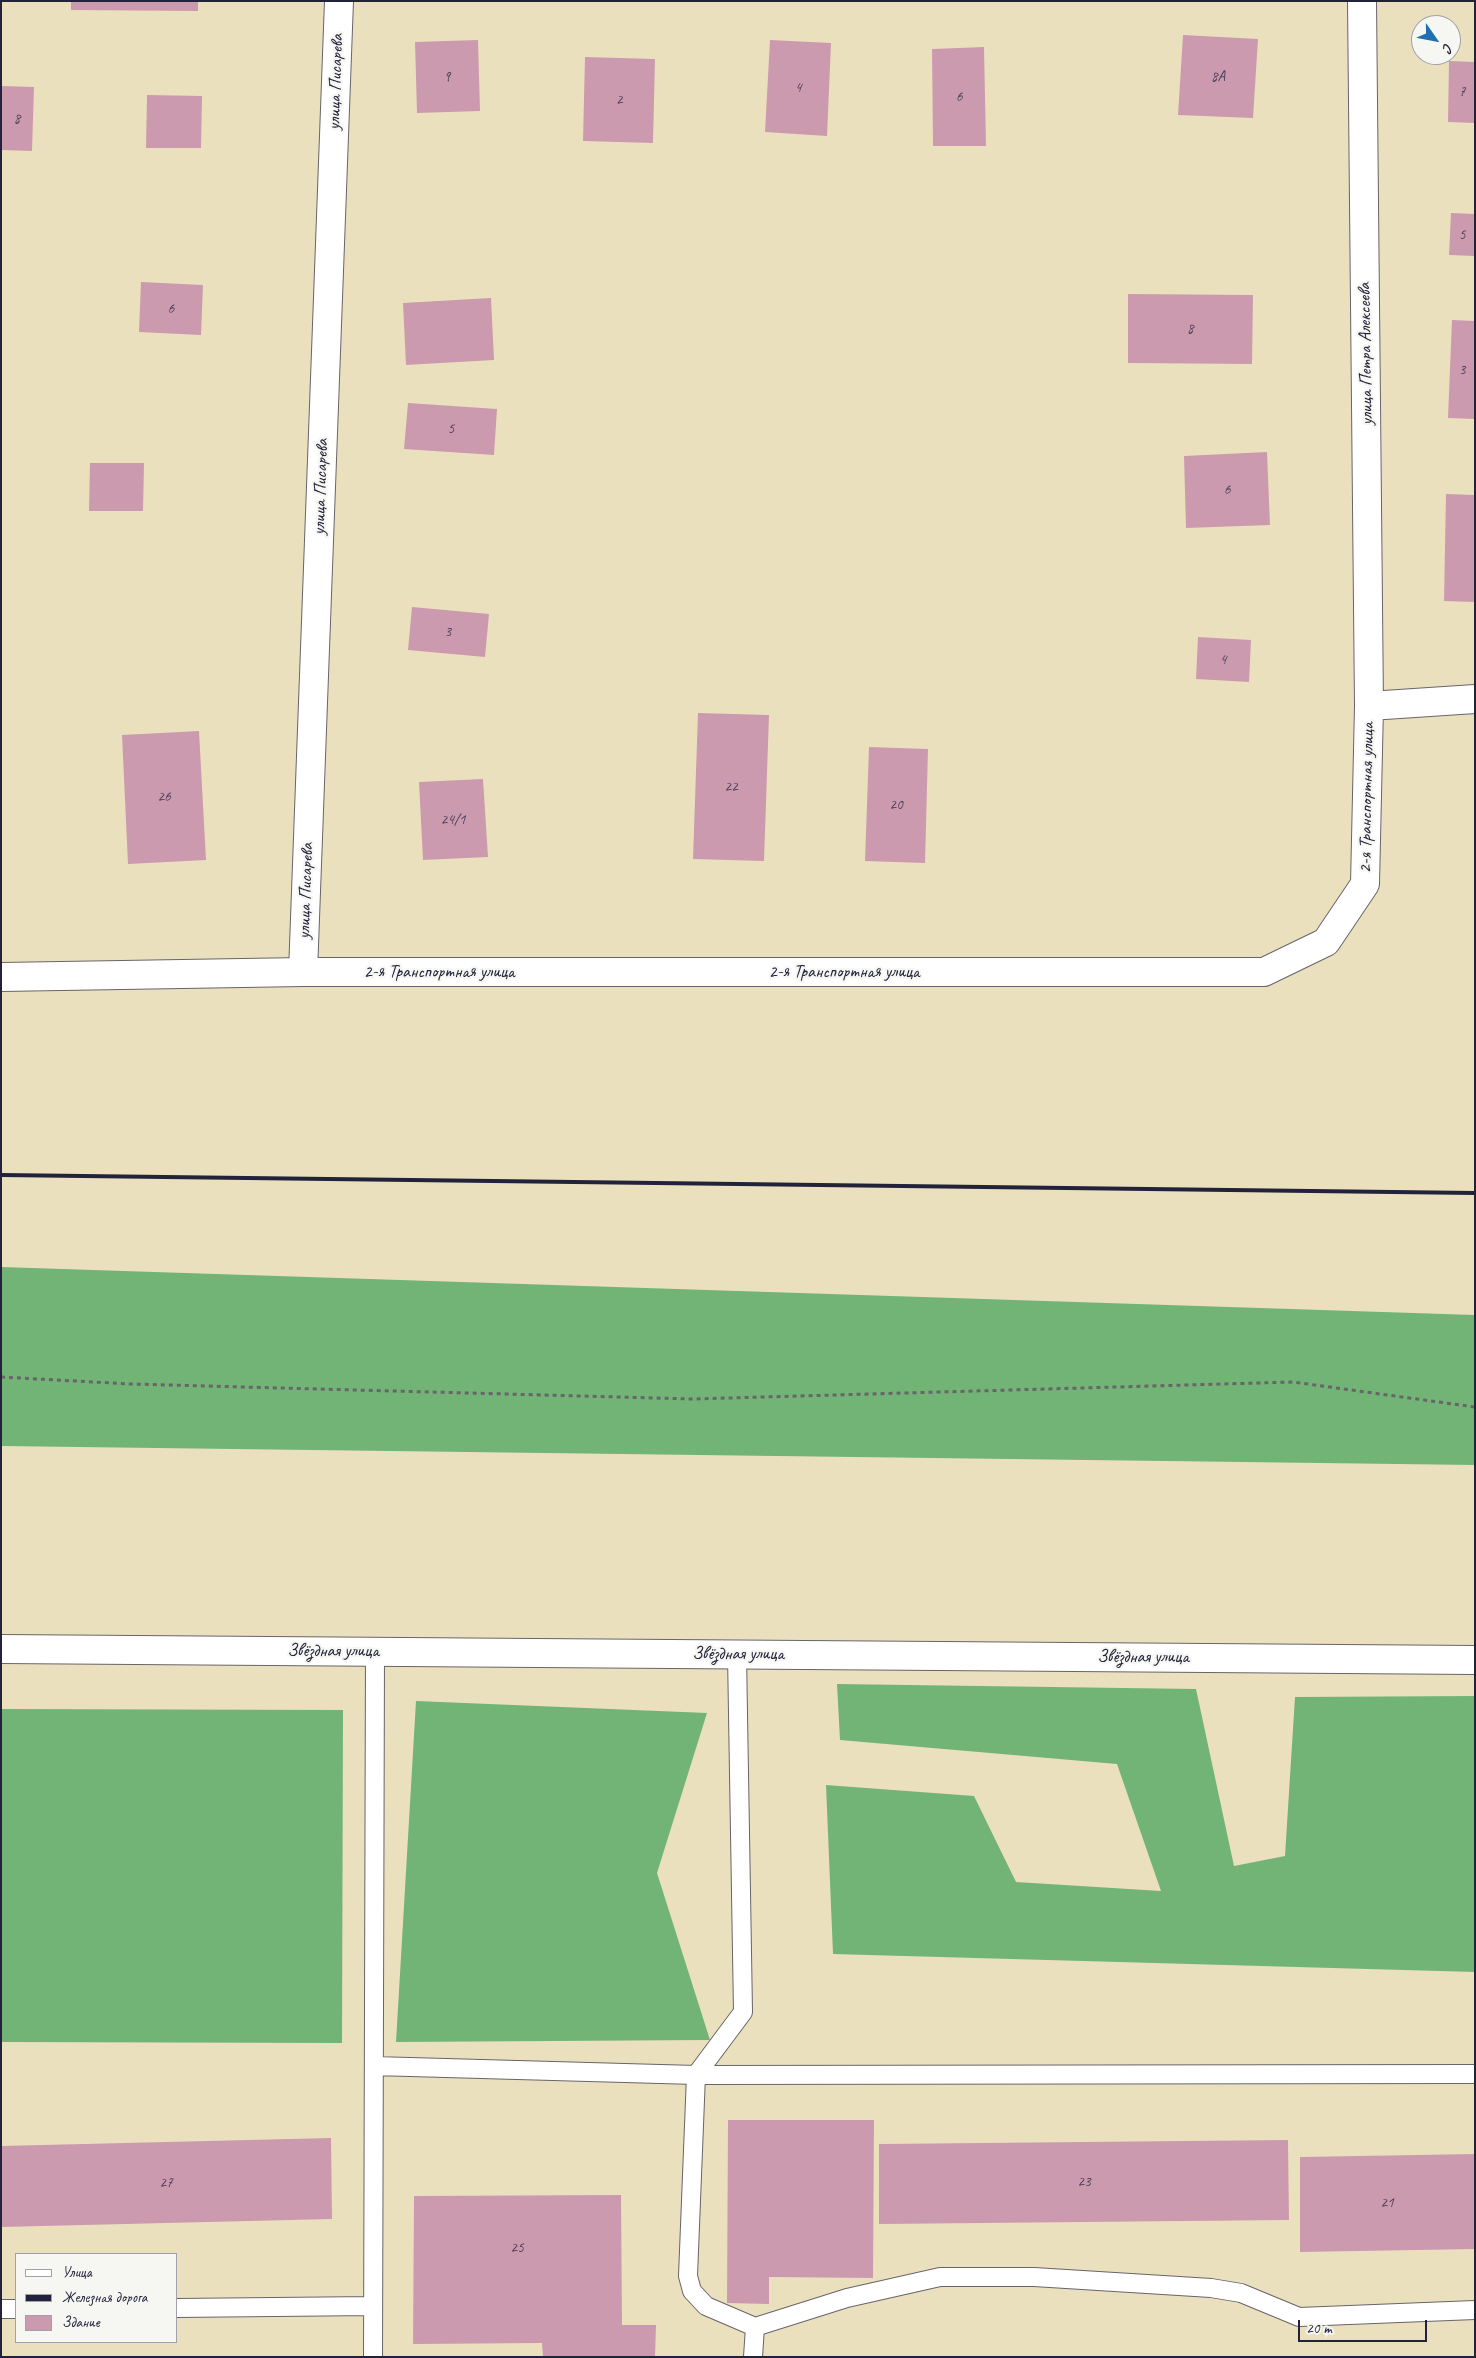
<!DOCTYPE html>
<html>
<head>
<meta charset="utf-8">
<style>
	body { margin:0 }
	#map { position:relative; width:1476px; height:2358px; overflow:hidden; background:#ebe0be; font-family:Caveat,sans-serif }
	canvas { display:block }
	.frame { position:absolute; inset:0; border:2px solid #22223b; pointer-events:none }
	.legend { position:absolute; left:15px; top:2253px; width:162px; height:90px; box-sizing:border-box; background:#f6f6f2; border:1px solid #a1a1a9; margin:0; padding:6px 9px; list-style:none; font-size:15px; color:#22223b }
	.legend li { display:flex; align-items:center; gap:10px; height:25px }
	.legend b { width:25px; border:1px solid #a1a1a9 }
	.north { position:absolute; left:1411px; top:15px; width:50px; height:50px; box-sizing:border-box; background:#f6f6f2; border:1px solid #a1a1a9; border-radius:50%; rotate:123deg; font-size:14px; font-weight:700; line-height:20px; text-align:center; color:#22223b }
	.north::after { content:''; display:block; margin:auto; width:18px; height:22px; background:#1f6fb2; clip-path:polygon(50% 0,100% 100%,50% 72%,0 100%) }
	.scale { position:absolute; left:1298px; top:2320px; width:129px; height:22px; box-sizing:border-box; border:2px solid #22223b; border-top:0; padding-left:6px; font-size:15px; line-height:18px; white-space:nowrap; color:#22223b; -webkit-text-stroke:4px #f6f6f2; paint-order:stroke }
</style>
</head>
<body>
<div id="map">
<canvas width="1476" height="2358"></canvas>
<div class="frame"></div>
<ul class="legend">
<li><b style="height:6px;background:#fff"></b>Улица</li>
<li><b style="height:6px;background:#22223b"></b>Железная дорога</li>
<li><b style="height:14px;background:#cc9aae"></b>Здание</li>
</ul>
<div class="north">С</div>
<div class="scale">20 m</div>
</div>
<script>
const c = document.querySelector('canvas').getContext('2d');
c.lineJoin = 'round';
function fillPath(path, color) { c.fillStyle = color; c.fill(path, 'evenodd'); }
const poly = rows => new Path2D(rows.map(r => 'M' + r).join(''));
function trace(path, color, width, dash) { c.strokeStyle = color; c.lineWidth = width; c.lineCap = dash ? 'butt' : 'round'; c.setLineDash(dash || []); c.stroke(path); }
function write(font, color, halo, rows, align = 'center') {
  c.font = font + ' Caveat,sans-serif'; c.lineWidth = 4.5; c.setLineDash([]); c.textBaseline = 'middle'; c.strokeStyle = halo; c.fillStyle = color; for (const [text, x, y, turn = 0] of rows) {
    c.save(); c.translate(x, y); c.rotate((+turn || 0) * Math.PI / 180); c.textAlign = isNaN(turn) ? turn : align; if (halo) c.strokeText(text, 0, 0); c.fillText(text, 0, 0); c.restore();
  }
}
const forest = poly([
	[1,1267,1475,1315,1475,1465,1,1446],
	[837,1684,1196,1689,1234,1866,1285,1856,1295,1697,1475,1696,1475,1972,833,1954,826,1785,974,1796,1016,1882,1161,1891,1117,1764,840,1740],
	[416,1701,707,1713,657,1873,710,2040,396,2042],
	[1,1709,343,1710,342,2043,1,2042]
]);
const building = poly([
	[71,1,198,1,198,11,71,10],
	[1183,35,1258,39,1253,118,1178,115],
	[478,40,480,111,417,113,415,42],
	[770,40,831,43,827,136,765,132],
	[984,47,986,146,933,146,932,49],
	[585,57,655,59,653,143,583,141],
	[1449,61,1475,62,1475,123,1448,122],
	[1,86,34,87,32,151,1,150],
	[147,95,202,96,201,148,146,148],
	[1451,213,1475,214,1475,256,1449,255],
	[141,282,203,285,201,335,139,332],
	[1128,294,1253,295,1252,364,1128,363],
	[491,298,494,360,406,365,403,303],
	[1452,320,1475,321,1475,419,1448,418],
	[408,403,497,409,494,455,404,449],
	[1267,452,1270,525,1186,528,1184,456],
	[90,463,144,463,143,511,89,511],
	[1446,494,1475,495,1475,602,1444,601],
	[412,607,489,614,485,657,408,650],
	[1198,637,1251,640,1249,682,1196,679],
	[698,713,769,715,764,861,693,859],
	[199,731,206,860,128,864,122,735],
	[869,747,928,749,925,863,865,861],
	[483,779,488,857,423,860,419,782],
	[728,2120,874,2120,873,2278,769,2277,769,2304,727,2303],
	[331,2138,332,2219,1,2227,1,2146],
	[1288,2140,1289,2220,879,2224,879,2144],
	[1475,2154,1475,2249,1300,2252,1300,2157],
	[621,2195,622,2325,656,2325,655,2357,543,2357,542,2343,413,2344,414,2196]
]);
const path = poly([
	[1,1377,131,1384,693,1399,1293,1382,1475,1407]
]);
const lane = poly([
	[737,1654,743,2012,696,2075,688,2276,692,2291,706,2306,755,2327,753,2357],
	[374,2066,696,2075,1475,2074],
	[176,2308,373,2306],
	[1,2309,16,2309],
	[755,2327,847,2298,940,2277,1034,2277,1211,2288,1241,2293,1299,2317,1475,2310],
	[373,2357,375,1652]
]);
const street = poly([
	[1362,1,1369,706],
	[303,972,339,1],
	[1,977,303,972,1264,972,1326,942,1365,884,1369,706,1475,699],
	[1,1649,1475,1660]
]);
const rail = poly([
	[1,1175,1475,1193]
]);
const numberNames = [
	["9",447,77],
	["8А",1218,77],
	["4",798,88],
	["7",1462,92],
	["6",959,97],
	["2",619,100],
	["8",17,119],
	["5",1462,235],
	["6",171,309],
	["8",1190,329],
	["3",1462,370],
	["5",451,429],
	["6",1227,490],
	["3",448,632],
	["4",1223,660],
	["22",731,787],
	["26",164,797],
	["20",896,805],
	["24/1",453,820],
	["23",1084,2182],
	["27",166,2183],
	["21",1387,2203],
	["25",517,2248]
];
const streetNames = [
	["улица Писарева",336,82,-88],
	["улица Петра Алексеева",1366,354,-91],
	["улица Писарева",321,487,-88],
	["2-я Транспортная улица",1367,798,-89],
	["улица Писарева",306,891,-88],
	["2-я Транспортная улица",439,972],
	["2-я Транспортная улица",844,972],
	["Звёздная улица",333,1651],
	["Звёздная улица",738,1654],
	["Звёздная улица",1143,1657]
];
fillPath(forest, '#72b476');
fillPath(building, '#cc9aae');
trace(lane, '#686469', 20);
trace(street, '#686469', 30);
trace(path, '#686469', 3, [4, 4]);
trace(lane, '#fff', 18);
trace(street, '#fff', 28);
trace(rail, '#22223b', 4);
write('15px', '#4c4058', null, numberNames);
write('18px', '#22223b', '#f6f6f2', streetNames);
</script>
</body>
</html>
